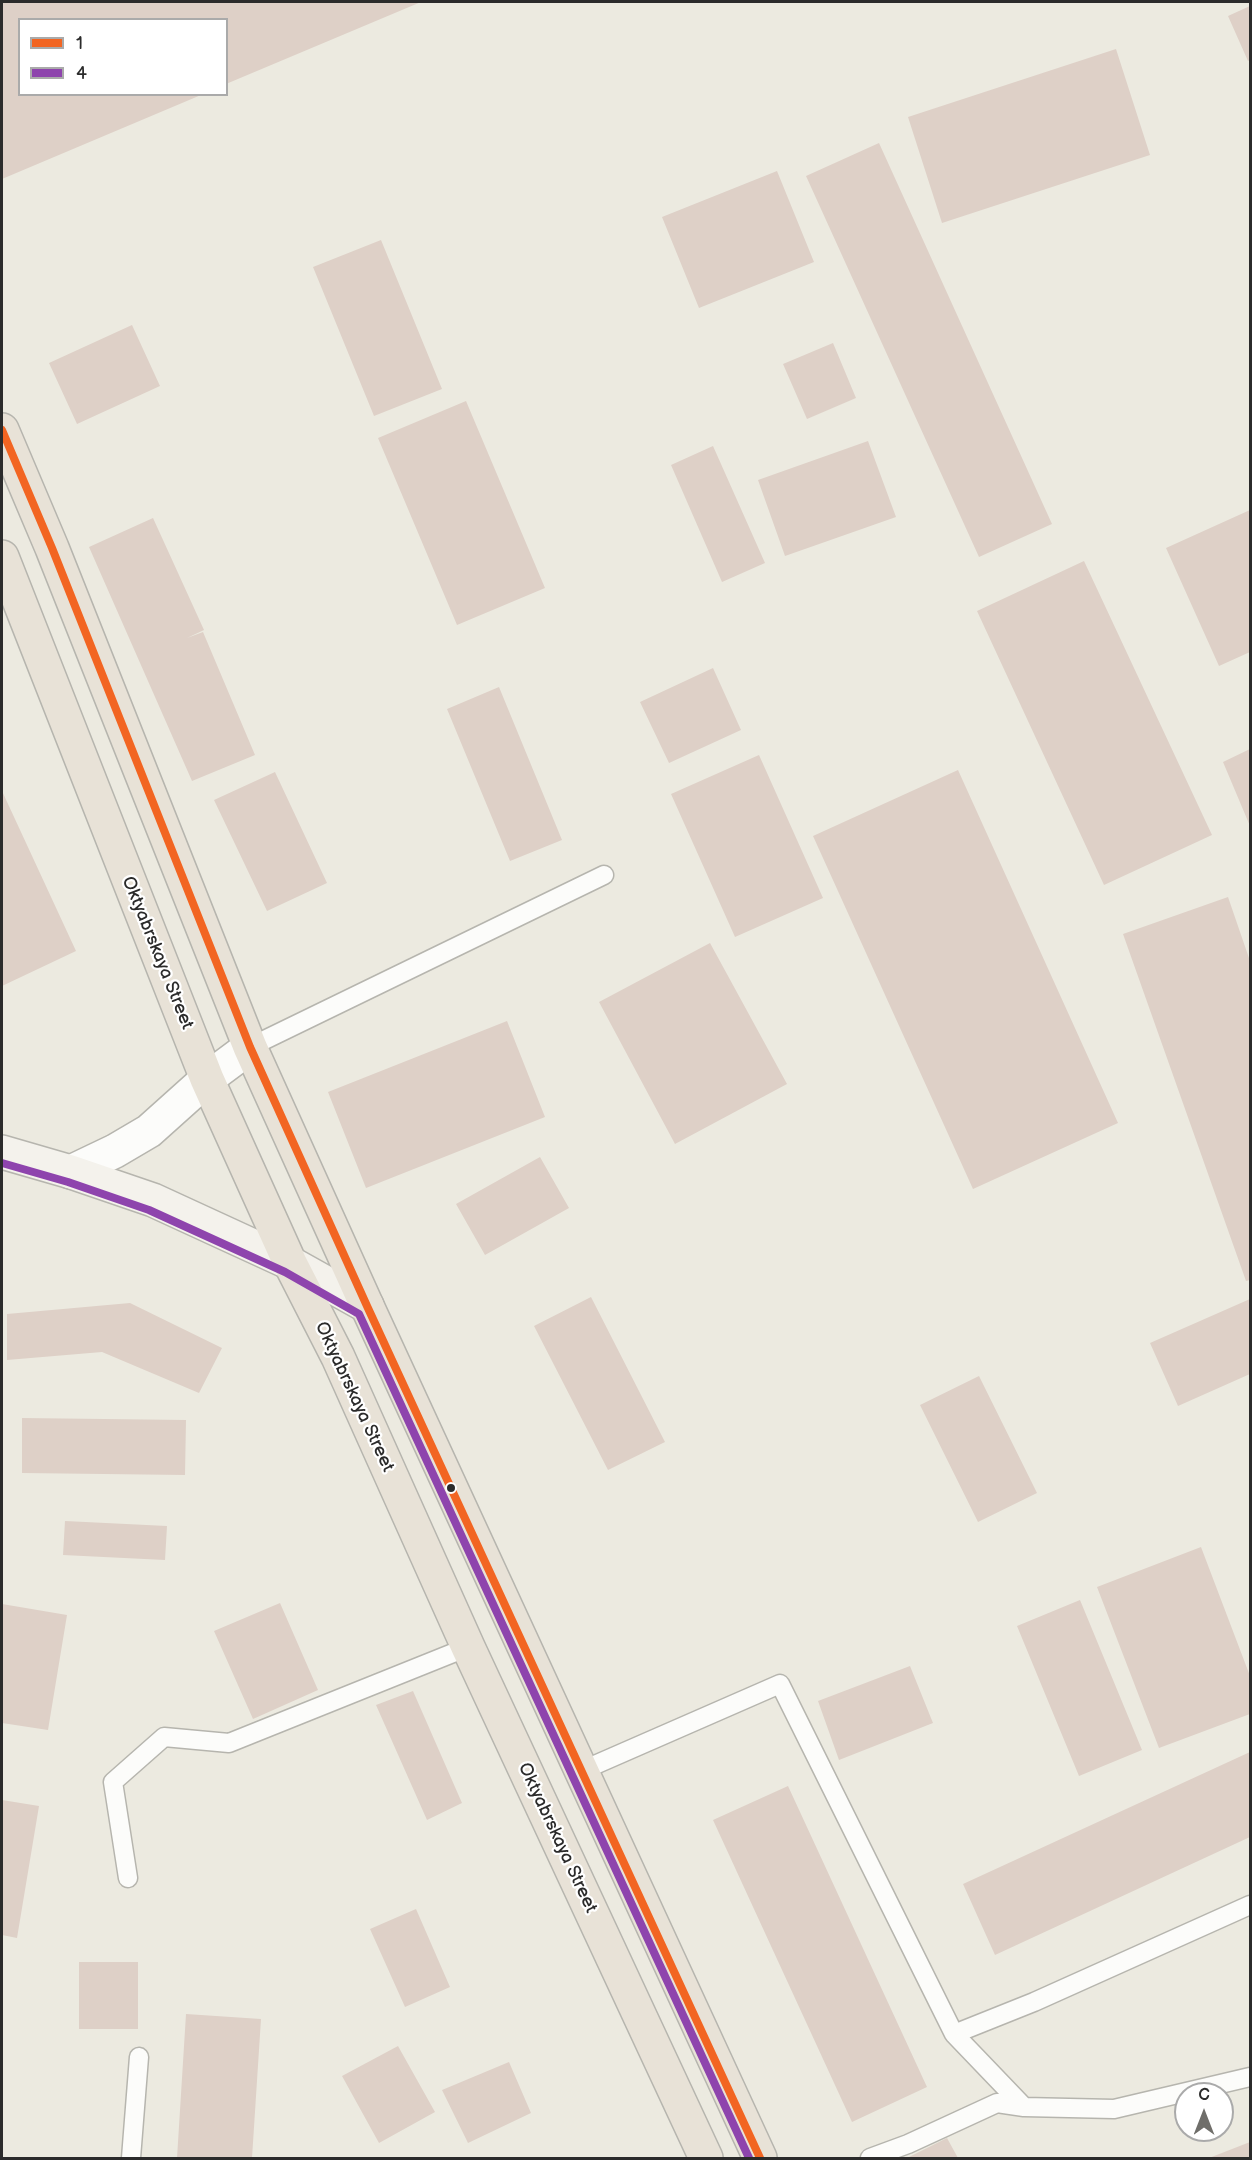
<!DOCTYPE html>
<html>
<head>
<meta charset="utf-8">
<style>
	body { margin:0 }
	#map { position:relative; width:1252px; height:2160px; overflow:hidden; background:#eceae0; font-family:"Balsamiq Sans",sans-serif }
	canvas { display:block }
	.frame { position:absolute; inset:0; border:3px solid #2b2b2b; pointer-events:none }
	.legend { position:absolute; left:18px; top:18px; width:210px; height:78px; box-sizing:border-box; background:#fff; border:2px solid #aaa; margin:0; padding:8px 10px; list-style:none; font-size:18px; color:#2b2b2b }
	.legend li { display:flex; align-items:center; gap:12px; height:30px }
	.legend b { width:30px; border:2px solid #aaa }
	.north { position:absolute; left:1174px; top:2082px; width:60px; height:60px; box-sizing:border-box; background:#fff; border:2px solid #aaa; border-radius:50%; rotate:0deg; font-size:16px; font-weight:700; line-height:24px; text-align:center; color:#2b2b2b }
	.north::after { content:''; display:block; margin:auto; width:21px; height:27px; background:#6f6e6a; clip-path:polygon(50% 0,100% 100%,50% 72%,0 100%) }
</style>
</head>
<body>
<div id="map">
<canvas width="1252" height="2160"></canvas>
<div class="frame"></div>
<ul class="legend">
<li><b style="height:8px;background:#f26522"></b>1</li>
<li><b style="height:8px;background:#8e44ad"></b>4</li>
</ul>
<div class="north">С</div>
</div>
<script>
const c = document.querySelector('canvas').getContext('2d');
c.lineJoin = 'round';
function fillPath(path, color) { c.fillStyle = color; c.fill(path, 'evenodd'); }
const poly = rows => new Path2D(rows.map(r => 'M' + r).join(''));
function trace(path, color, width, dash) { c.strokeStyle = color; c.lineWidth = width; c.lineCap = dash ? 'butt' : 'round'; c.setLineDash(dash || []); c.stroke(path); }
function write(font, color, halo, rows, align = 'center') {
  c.font = font + ' "Balsamiq Sans",sans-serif'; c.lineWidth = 4.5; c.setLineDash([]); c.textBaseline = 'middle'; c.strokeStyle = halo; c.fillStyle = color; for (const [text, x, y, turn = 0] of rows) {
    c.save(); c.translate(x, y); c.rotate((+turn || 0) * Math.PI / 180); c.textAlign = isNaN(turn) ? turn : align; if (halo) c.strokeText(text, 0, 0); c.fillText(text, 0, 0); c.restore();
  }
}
const building = poly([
	[2,2,421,2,226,84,226,20,20,20,20,94,201,95,2,179],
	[1250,6,1250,60,1248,61,1228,16],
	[1116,49,1150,155,942,223,908,117],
	[879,143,1052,524,979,557,806,176],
	[777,171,814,262,699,308,662,217],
	[381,240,442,389,374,416,313,267],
	[132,325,160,386,77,424,49,363],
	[833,343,856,398,807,419,783,364],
	[466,401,545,588,457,625,378,438],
	[868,441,896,517,785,556,758,480],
	[713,446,765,563,722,582,671,465],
	[1250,510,1250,652,1219,666,1166,548],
	[153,518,204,630,187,638,203,632,255,755,192,781,89,547],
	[1084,561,1212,835,1104,885,977,611],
	[713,668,741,730,669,763,640,702],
	[499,687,562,840,510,861,447,709],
	[1250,749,1250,826,1223,762],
	[759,755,823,898,735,937,671,794],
	[958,770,1118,1123,973,1189,813,836],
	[275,772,327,883,267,911,214,800],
	[2,791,76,951,2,986],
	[1228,897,1250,961,1250,1280,1246,1281,1123,934],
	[710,943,787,1084,675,1144,599,1002],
	[507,1021,545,1117,366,1188,328,1092],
	[540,1157,569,1208,485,1255,456,1204],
	[591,1297,665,1442,608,1470,534,1326],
	[1250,1299,1250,1374,1178,1406,1150,1343],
	[130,1303,222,1348,199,1393,102,1352,7,1360,7,1314],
	[979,1376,1037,1493,978,1522,920,1405],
	[22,1418,186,1420,185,1475,22,1473],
	[65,1521,167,1526,165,1560,63,1555],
	[1201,1547,1250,1676,1250,1714,1159,1748,1097,1587],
	[1080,1600,1142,1750,1079,1776,1017,1626],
	[280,1603,318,1690,253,1719,214,1631],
	[2,1604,67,1615,48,1730,2,1723],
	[910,1666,933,1723,839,1760,818,1701],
	[413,1691,462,1803,427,1820,376,1705],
	[1250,1752,1250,1837,995,1955,963,1884],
	[788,1786,927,2087,852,2122,713,1820],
	[2,1800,39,1806,17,1938,2,1935],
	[416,1909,450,1987,405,2007,370,1929],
	[79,1962,138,1962,138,2029,79,2029],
	[186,2014,261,2019,252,2158,177,2158],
	[398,2046,435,2112,379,2143,342,2076],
	[509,2062,531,2113,468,2143,442,2090],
	[947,2138,958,2158,907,2158],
	[1250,2142,1250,2158,1209,2158]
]);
const service = poly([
	[250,1047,604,875],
	[581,1771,780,1684,954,2034],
	[128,1878,113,1782,164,1737,229,1743,468,1647],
	[1024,2107,954,2034,1034,2002,1250,1905],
	[131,2158,139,2057],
	[870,2158,908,2144,997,2103,1024,2107,1114,2109,1250,2077]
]);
const tertiary = poly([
	[71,1172,115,1151,149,1131,207,1079,250,1047]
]);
const secondary = poly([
	[2,1152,71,1172,153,1200,290,1263,367,1306]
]);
const primary = poly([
	[2,430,52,548,250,1047,367,1306,760,2158],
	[2,557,207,1079,290,1263,338,1357,468,1647,706,2158]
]);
const bus1 = poly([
	[2,430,52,548,250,1047,367,1306,760,2158]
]);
const bus2 = poly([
	[2,1163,68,1182,149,1210,285,1272,359,1314,749,2158]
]);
const markers = [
	[451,1488,5,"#2b2b2b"]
];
const streetNames = [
	["Oktyabrskaya Street",157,953,68],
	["Oktyabrskaya Street",354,1397,65],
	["Oktyabrskaya Street",557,1838,65]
];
fillPath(building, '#ded0c7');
trace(service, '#b6b5ae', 21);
trace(tertiary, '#b6b5ae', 36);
trace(secondary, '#b6b5ae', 36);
trace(primary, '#b6b5ae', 36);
trace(service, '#fcfcfa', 18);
trace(tertiary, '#fcfcfa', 33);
trace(secondary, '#f4f2ec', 33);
trace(primary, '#e8e2d7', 33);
trace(bus1, '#f26522', 8);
trace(bus2, '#8e44ad', 8);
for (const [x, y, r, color] of markers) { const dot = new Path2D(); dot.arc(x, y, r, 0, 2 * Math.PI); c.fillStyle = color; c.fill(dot); trace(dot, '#fff', 2); }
write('18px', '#2b2b2b', '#fff', streetNames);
</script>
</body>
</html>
